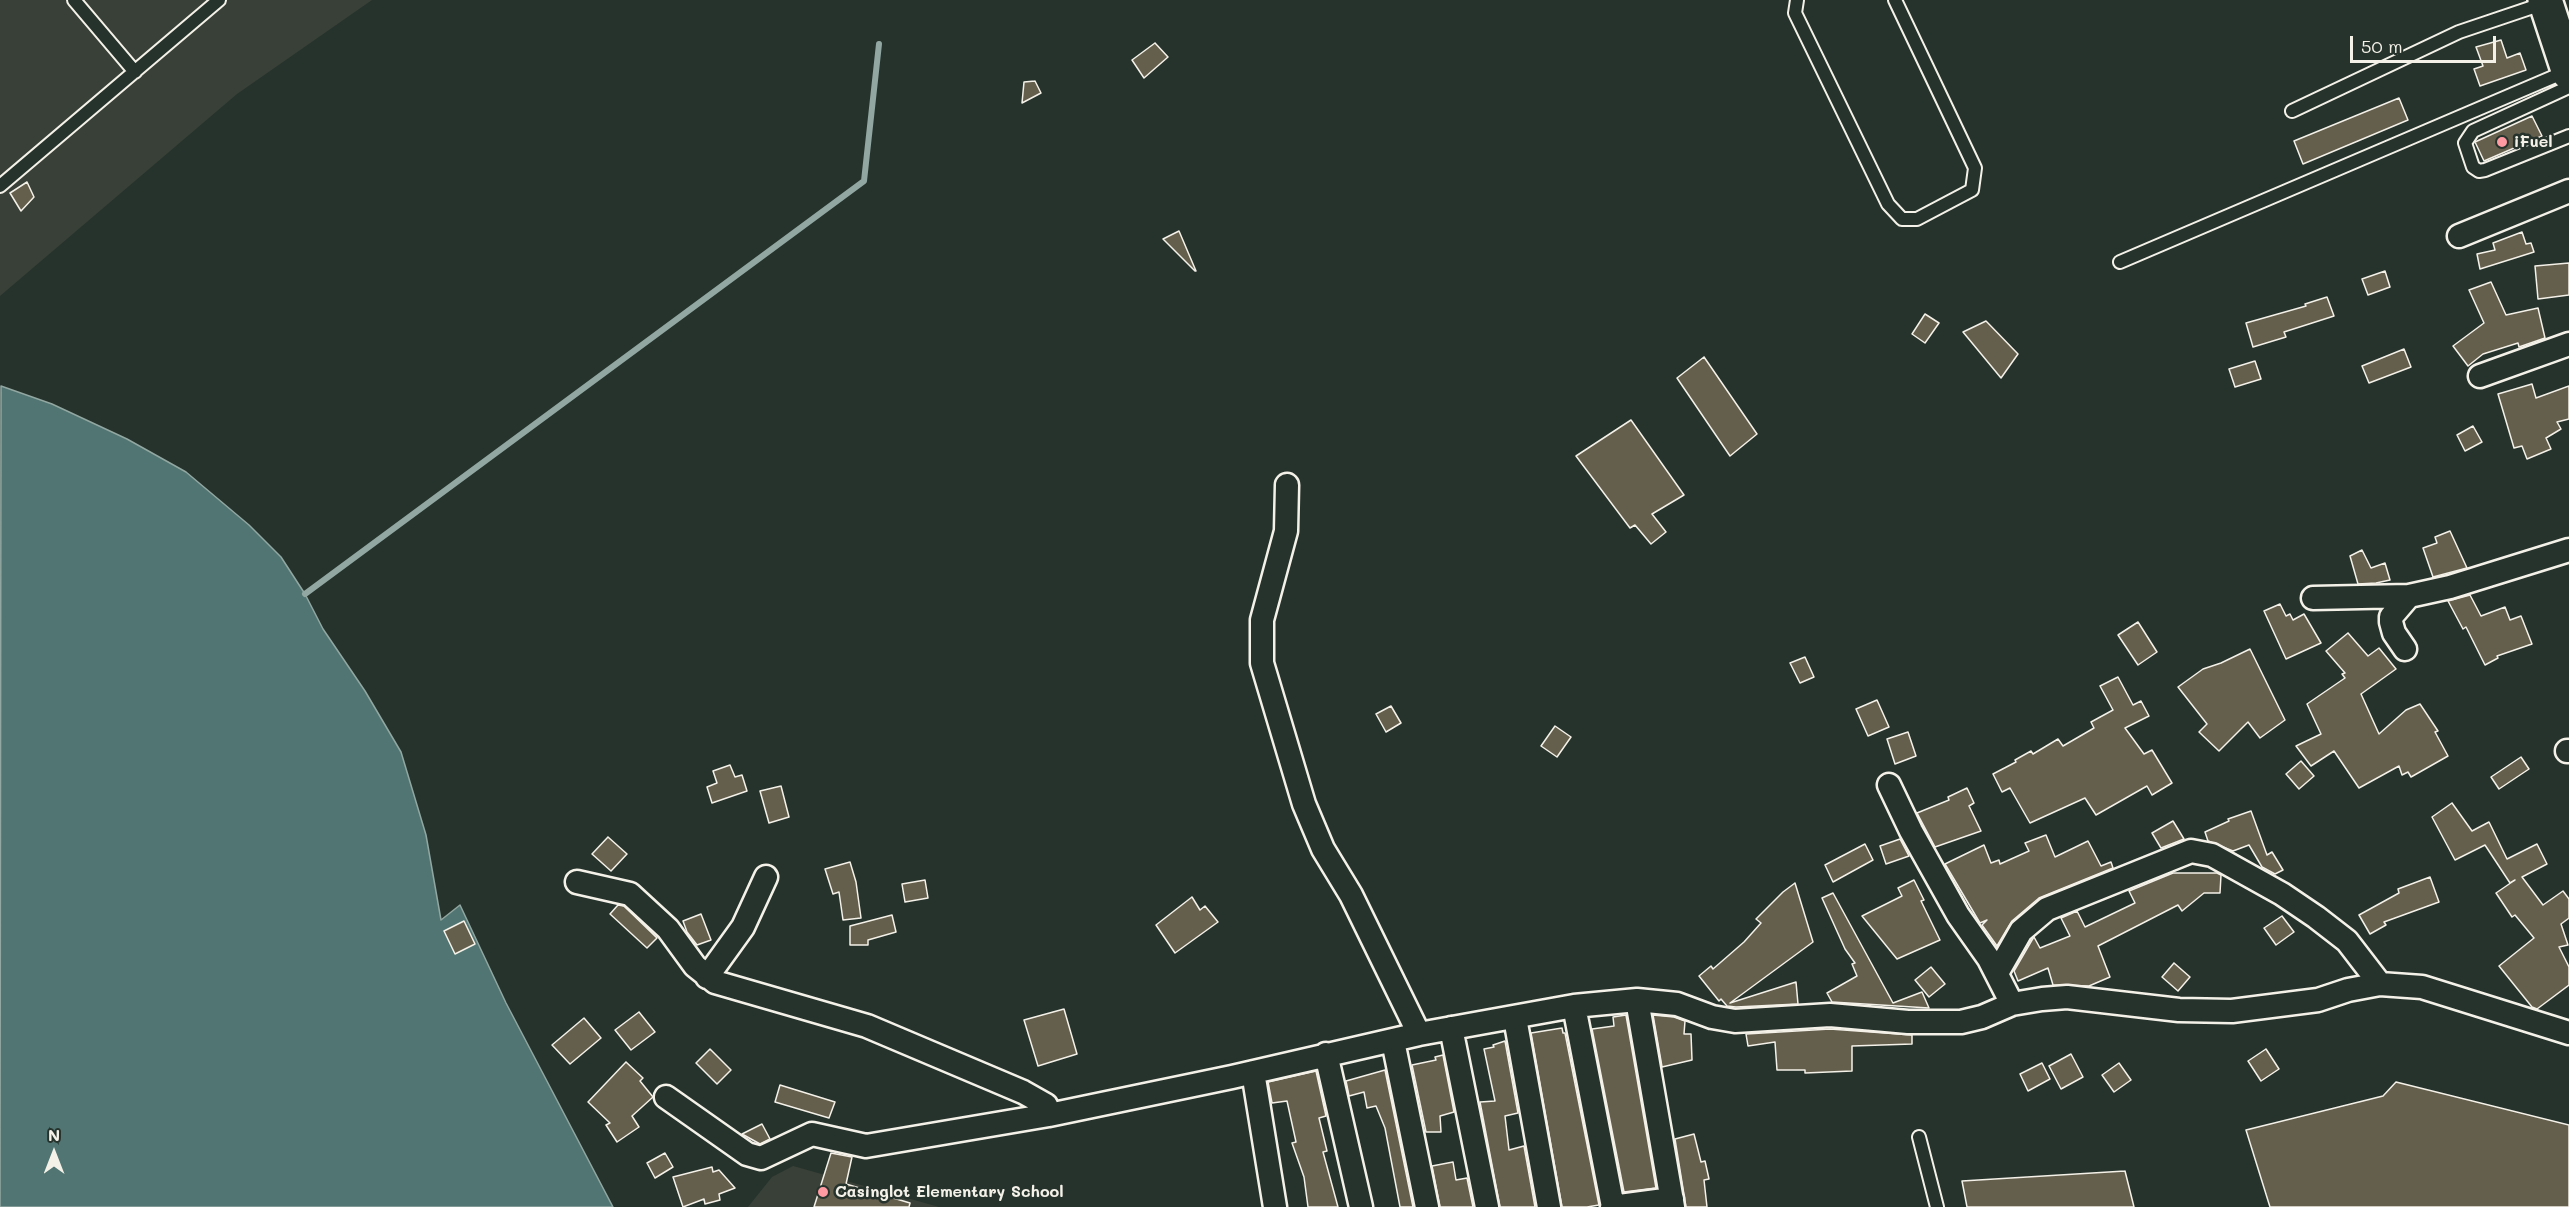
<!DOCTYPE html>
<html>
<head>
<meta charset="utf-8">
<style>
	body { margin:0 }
	#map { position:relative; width:2569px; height:1207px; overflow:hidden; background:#26332d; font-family:Mali,sans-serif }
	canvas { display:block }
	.north { position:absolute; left:24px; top:1123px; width:60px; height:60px; -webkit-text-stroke:4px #26332d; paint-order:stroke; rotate:0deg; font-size:16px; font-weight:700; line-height:24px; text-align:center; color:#f4f1e8 }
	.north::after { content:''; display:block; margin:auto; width:21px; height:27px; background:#f4f1e8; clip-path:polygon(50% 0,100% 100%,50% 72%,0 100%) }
	.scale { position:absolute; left:2350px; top:36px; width:146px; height:27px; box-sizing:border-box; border:3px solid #f4f1e8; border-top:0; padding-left:8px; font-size:18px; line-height:21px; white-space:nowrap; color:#f4f1e8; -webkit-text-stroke:4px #26332d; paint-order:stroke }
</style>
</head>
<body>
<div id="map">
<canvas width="2569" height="1207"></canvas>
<div class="north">N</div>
<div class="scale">50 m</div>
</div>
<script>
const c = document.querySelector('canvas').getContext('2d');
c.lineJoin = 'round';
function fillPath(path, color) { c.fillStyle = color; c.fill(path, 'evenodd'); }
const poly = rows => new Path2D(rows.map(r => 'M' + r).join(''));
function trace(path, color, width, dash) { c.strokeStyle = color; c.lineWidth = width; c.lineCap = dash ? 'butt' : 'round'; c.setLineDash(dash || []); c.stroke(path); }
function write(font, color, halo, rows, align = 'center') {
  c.font = font + ' Mali,sans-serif'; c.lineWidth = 5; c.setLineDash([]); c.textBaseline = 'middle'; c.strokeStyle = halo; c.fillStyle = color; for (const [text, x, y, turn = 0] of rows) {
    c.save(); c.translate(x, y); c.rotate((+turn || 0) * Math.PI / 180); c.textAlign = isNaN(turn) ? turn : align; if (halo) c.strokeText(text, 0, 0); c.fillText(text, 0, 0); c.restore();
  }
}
const built = poly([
	[0,0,372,0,237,94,0,296],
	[793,1166,939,1207,748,1207,772,1177]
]);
const water = poly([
	[1,386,52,404,127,439,186,472,249,525,281,557,305,594,323,629,365,691,401,752,426,835,441,920,460,905,506,1003,613,1207,0,1207,1,386]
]);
const stream = poly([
	[305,594,864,181,879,44]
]);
const building = poly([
	[2501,40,2507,58,2520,53,2526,70,2480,86,2474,69,2483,66,2476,47,2501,40],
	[1155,43,1168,57,1144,78,1132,60,1155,43],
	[1035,81,1041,93,1022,103,1024,82,1035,81],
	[2399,98,2408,120,2303,164,2294,141,2399,98],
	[2532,116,2542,136,2484,161,2475,142,2532,116],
	[27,182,34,197,21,211,10,193,27,182],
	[1179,231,1196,271,1195,271,1163,239,1179,231],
	[2522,232,2526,244,2531,243,2534,252,2480,269,2477,254,2495,250,2493,243,2522,232],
	[2569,263,2569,295,2538,299,2535,266,2569,263],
	[2385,271,2390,287,2368,295,2362,279,2385,271],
	[2491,282,2506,315,2538,308,2545,338,2519,347,2518,343,2483,354,2468,366,2453,346,2484,323,2469,290,2491,282],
	[2327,297,2334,316,2284,332,2286,337,2253,347,2246,323,2306,306,2305,304,2327,297],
	[1925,314,1939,323,1925,343,1912,334,1925,314],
	[1986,321,2018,354,2001,378,1963,332,1986,321],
	[2404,349,2411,367,2369,383,2362,366,2404,349],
	[1704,357,1757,434,1730,456,1677,378,1704,357],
	[2255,361,2261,379,2235,387,2229,369,2255,361],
	[2532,384,2536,398,2569,386,2569,419,2557,422,2561,429,2546,438,2551,449,2527,459,2522,446,2514,448,2498,394,2532,384],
	[1631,420,1684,495,1652,514,1666,532,1651,544,1635,525,1630,528,1576,456,1631,420],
	[2473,426,2482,442,2465,451,2457,435,2473,426],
	[2450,531,2467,568,2433,577,2423,548,2437,543,2435,537,2450,531],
	[2362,550,2371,568,2385,563,2390,580,2376,583,2358,584,2350,556,2362,550],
	[2470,595,2481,616,2505,607,2510,620,2521,616,2532,644,2497,656,2498,658,2485,665,2466,627,2463,629,2448,601,2470,595],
	[2280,604,2286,616,2290,614,2293,620,2304,614,2321,643,2286,659,2264,611,2280,604],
	[2138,622,2157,652,2138,665,2118,635,2138,622],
	[2348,633,2368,656,2379,648,2396,669,2361,694,2379,734,2406,710,2420,704,2438,731,2435,732,2448,756,2411,777,2408,772,2402,775,2399,766,2359,788,2334,751,2311,766,2296,746,2321,734,2307,704,2345,678,2342,674,2345,673,2326,651,2348,633],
	[2250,649,2285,720,2260,738,2248,722,2219,751,2199,732,2207,724,2178,687,2203,669,2221,663,2250,649],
	[1805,657,1814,677,1800,683,1790,663,1805,657],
	[2118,677,2133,705,2141,701,2149,716,2125,728,2144,754,2152,750,2172,783,2152,795,2147,786,2096,815,2085,798,2030,823,2010,788,2002,792,1993,774,2016,762,2015,760,2031,751,2033,754,2058,739,2063,746,2094,728,2091,722,2113,710,2100,686,2118,677],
	[1877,700,1889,727,1868,736,1856,709,1877,700],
	[1391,706,1401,723,1386,732,1376,714,1391,706],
	[1555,726,1571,737,1557,757,1541,746,1555,726],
	[1908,732,1916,756,1895,764,1887,739,1908,732],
	[2521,757,2529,769,2499,789,2491,777,2521,757],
	[2301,761,2314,776,2299,789,2286,774,2301,761],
	[730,765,735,777,742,775,747,791,712,803,707,787,717,783,713,771,730,765],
	[781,786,789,817,769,823,760,791,781,786],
	[1967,788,1974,803,1969,806,1981,831,1935,847,1917,813,1949,800,1948,797,1967,788],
	[2452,803,2472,831,2489,822,2507,859,2537,844,2547,864,2522,877,2543,905,2563,891,2569,899,2569,918,2561,924,2568,945,2559,947,2569,967,2569,985,2537,1009,2532,1007,2499,966,2534,938,2515,915,2512,917,2496,893,2515,880,2510,883,2485,845,2455,860,2432,817,2452,803],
	[2251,811,2267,855,2272,852,2283,870,2275,874,2262,867,2249,845,2233,851,2208,841,2205,832,2229,821,2228,819,2251,811],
	[2173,821,2184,839,2161,848,2152,833,2173,821],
	[2046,835,2055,857,2088,841,2101,866,2111,862,2113,868,2039,898,2012,921,1997,946,1982,925,1987,920,1980,923,1945,864,1984,845,1991,863,1999,860,2000,864,2029,851,2025,843,2046,835],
	[608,837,627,854,611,871,592,854,608,837],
	[1900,839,1909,856,1886,864,1880,846,1900,839],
	[1865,844,1873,860,1833,882,1825,865,1865,844],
	[850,862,856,882,861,918,843,920,839,892,833,894,825,869,850,862],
	[2173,873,2217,873,2221,875,2220,893,2204,893,2182,911,2178,905,2098,946,2110,977,2089,986,2053,985,2048,968,2018,981,2014,971,2032,940,2034,937,2040,948,2070,936,2061,918,2077,911,2085,927,2135,903,2129,891,2173,873],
	[2430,877,2439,902,2384,922,2386,925,2370,934,2359,915,2399,893,2398,889,2430,877],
	[925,880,928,898,905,902,902,884,925,880],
	[1914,880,1924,900,1921,901,1940,940,1897,959,1862,916,1902,896,1898,888,1914,880],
	[1795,883,1813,942,1730,1003,1796,982,1798,1004,1736,1007,1727,1006,1721,999,1719,1001,1699,976,1711,966,1713,969,1744,942,1761,923,1756,919,1783,892,1795,883],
	[1833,893,1893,1003,1922,992,1929,1008,1832,1002,1827,993,1857,976,1852,964,1855,963,1845,949,1822,898,1833,893],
	[1192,897,1200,910,1205,906,1218,922,1175,953,1156,925,1192,897],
	[618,905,624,906,657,938,647,948,610,914,618,905],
	[701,914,711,940,697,945,687,932,683,921,701,914],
	[892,915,896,932,868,940,868,945,850,945,850,926,892,915],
	[2282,916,2294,932,2276,945,2264,928,2282,916],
	[464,921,475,944,455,954,444,931,464,921],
	[2174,963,2190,977,2178,991,2162,977,2174,963],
	[1931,967,1945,984,1929,997,1915,980,1931,967],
	[1064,1009,1077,1054,1038,1066,1024,1020,1064,1009],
	[639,1012,655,1032,631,1050,615,1030,639,1012],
	[1626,1015,1656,1188,1624,1192,1592,1029,1614,1026,1613,1017,1626,1015],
	[1653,1015,1674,1017,1685,1021,1684,1034,1691,1034,1692,1060,1662,1067,1653,1015],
	[584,1018,601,1038,570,1064,552,1045,584,1018],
	[1562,1028,1563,1033,1565,1033,1599,1205,1587,1207,1562,1207,1531,1033,1562,1028],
	[1830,1029,1912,1035,1912,1044,1852,1046,1852,1071,1805,1073,1805,1070,1777,1070,1775,1042,1748,1046,1746,1034,1830,1029],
	[1505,1041,1518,1113,1505,1116,1509,1150,1524,1146,1535,1207,1500,1207,1480,1102,1495,1101,1484,1049,1494,1047,1493,1045,1505,1041],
	[710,1049,731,1070,717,1084,696,1063,710,1049],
	[2266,1049,2279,1069,2261,1081,2248,1061,2266,1049],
	[2071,1054,2083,1077,2061,1089,2049,1066,2071,1054],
	[1443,1055,1454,1112,1440,1116,1441,1132,1426,1132,1412,1065,1436,1060,1435,1057,1443,1055],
	[626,1062,643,1078,640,1081,653,1097,632,1116,639,1127,617,1142,606,1125,610,1123,588,1102,626,1062],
	[2042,1063,2050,1079,2028,1091,2020,1074,2042,1063],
	[2119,1063,2131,1080,2114,1092,2102,1075,2119,1063],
	[1385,1070,1413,1207,1400,1207,1385,1128,1376,1106,1367,1108,1364,1092,1349,1096,1346,1081,1385,1070],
	[1316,1071,1326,1116,1319,1118,1327,1151,1323,1152,1338,1207,1308,1207,1304,1177,1292,1143,1296,1142,1287,1101,1272,1103,1268,1082,1316,1071],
	[2396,1082,2569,1125,2569,1207,2270,1207,2246,1130,2383,1096,2396,1082],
	[780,1085,835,1102,829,1118,775,1102,780,1085],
	[762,1124,770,1139,760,1144,742,1134,762,1124],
	[1694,1134,1701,1162,1705,1161,1709,1179,1704,1180,1707,1207,1686,1207,1675,1139,1694,1134],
	[665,1153,673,1167,655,1178,647,1163,665,1153],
	[831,1153,852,1157,846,1184,910,1203,909,1207,814,1207,831,1153],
	[1453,1162,1456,1180,1467,1178,1473,1207,1440,1207,1432,1166,1453,1162],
	[712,1167,713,1172,719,1170,735,1188,719,1194,720,1200,705,1204,704,1199,683,1207,673,1177,712,1167],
	[2125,1171,2134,1207,1967,1207,1962,1181,2125,1171]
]);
const service = poly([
	[74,0,135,72],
	[1797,0,1795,13,1888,204,1902,219,1917,219,1972,190,1975,168,1895,0],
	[2569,87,2473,131,2465,143,2473,167,2479,171,2485,170,2569,136],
	[2292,111,2459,32,2545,3],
	[0,186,219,0],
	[2120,262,2567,71],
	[1919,1137,1937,1207]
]);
const minor = poly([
	[2459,236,2569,191],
	[2480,376,2569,344],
	[1287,485,1286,531,1262,620,1262,663,1304,804,1323,849,1351,895,1419,1034],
	[2313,598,2409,596,2450,587,2569,550],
	[2405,649,2394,633,2391,622,2391,617,2409,596],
	[2567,751,2569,751],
	[1889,785,1911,831,1958,915,1989,959,2012,1004],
	[577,882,630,894,668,929,695,966,715,982,867,1026,1023,1092,1046,1105,1049,1115],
	[1997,973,2021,931,2047,909,2191,851,2212,855,2282,894,2316,917,2347,941,2380,984],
	[707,977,743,927,766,877],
	[1637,1000,1673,1207],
	[1574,1006,1613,1207],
	[1515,1018,1549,1207],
	[1451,1028,1487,1207],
	[1393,1041,1427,1207],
	[1326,1054,1361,1207],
	[1253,1072,1275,1207],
	[666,1097,747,1154,761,1158,812,1134,866,1146,1049,1115,1232,1077,1419,1034,1574,1006,1637,1000,1677,1004,1712,1017,1735,1021,1830,1015,1908,1022,1961,1022,1982,1017,2012,1004,2042,999,2067,997,2179,1010,2232,1011,2318,1000,2348,990,2380,984,2422,987,2569,1033],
	[1612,1207,1672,1199]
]);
const trunk = poly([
	[2545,0,2569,73]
]);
const markers = [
	[2502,142,6,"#ff9aa2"],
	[823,1192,6,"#ff9aa2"]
];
const poiNames = [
	["iFuel",2514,142],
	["Casinglot Elementary School",835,1192]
];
fillPath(built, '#394037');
fillPath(water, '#517572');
trace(water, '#92a7a1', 1.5);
trace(stream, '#92a7a1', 6);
fillPath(building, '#645e4d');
trace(building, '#f4f1e8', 1.5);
trace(service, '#f4f1e8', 16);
trace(minor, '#f4f1e8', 27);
trace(trunk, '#f4f1e8', 38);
trace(service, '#26332d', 12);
trace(minor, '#26332d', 22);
trace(trunk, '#26332d', 33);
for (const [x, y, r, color] of markers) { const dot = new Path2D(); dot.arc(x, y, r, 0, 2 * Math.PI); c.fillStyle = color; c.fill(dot); trace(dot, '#26332d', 2); }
write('bold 16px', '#f4f1e8', '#26332d', poiNames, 'left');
</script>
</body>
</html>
